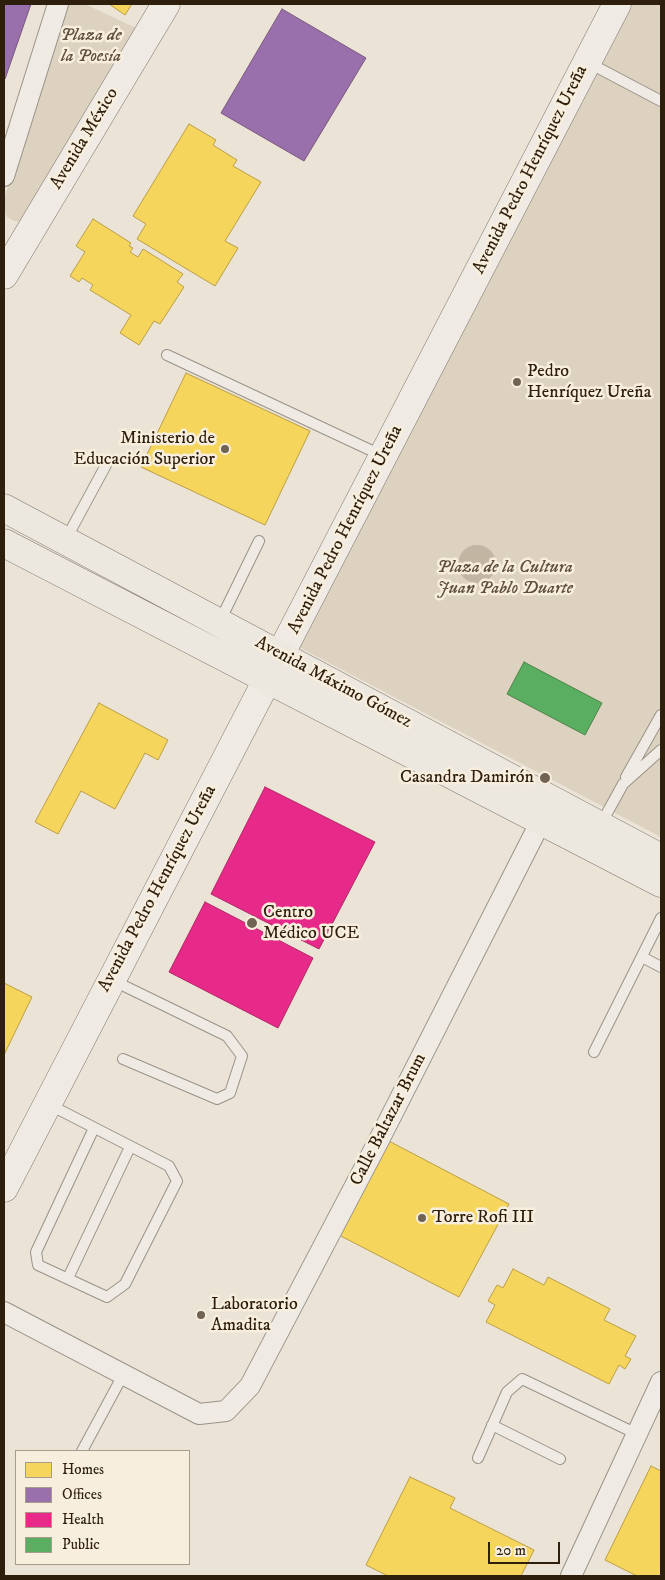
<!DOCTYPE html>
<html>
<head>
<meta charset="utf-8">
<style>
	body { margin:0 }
	#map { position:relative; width:665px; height:1580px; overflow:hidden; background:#ebe3d6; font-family:"IM FELL DW Pica",serif }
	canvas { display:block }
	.frame { position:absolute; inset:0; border:5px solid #2e1e0c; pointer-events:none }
	.legend { position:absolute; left:15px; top:1450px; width:175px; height:115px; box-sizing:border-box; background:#f8eede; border:1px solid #a79b8a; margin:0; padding:6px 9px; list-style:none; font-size:15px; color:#2e1e0c }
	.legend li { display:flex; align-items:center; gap:10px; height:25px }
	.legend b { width:25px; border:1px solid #a79b8a }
	.scale { position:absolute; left:488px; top:1542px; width:72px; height:22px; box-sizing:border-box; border:2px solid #2e1e0c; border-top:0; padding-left:6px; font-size:15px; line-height:18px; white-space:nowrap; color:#2e1e0c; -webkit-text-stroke:4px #f8eede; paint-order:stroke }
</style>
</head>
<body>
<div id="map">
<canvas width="665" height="1580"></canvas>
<div class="frame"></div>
<ul class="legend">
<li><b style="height:14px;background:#f6d55c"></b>Homes</li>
<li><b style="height:14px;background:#9970ab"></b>Offices</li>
<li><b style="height:14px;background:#e7298a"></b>Health</li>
<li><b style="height:14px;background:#5aae61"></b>Public</li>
</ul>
<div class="scale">20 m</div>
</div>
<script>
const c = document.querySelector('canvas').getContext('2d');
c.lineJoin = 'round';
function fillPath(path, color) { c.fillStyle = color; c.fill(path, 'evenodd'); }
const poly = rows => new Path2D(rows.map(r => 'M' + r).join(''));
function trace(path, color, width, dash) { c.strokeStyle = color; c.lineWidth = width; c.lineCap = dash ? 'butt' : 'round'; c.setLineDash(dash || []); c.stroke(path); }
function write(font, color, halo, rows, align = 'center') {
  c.font = font + ' "IM FELL DW Pica",serif'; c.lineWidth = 5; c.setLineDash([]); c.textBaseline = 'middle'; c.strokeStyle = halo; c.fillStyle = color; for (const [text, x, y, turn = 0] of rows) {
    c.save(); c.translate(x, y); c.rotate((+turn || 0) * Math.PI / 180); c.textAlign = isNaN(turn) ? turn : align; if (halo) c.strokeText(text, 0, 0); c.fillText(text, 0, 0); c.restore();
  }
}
const green = poly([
	[68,4,85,4,140,30,23,222,14,221,6,216,4,199],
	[625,4,661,4,661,837,295,645]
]);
const water = poly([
	'458 564a19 19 0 1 1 38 0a19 19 0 1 1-38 0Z'
]);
const homes = poly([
	[109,4,132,4,125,15,109,4],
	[189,124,216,140,213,145,237,160,233,166,261,182,225,241,238,248,215,286,137,239,146,224,133,216,189,124],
	[93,219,131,243,129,246,133,248,130,252,138,257,143,249,183,274,177,282,184,287,160,324,154,321,139,345,120,333,131,315,90,290,93,285,82,278,79,282,70,276,85,252,76,246,93,219],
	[186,373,310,431,265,525,141,467,186,373],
	[99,703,168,740,158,760,145,753,115,809,81,791,58,834,35,822,99,703],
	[4,983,32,997,4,1055,4,983],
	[385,1139,509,1204,459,1297,335,1233,385,1139],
	[513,1269,544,1285,548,1277,610,1309,604,1320,636,1336,625,1356,631,1359,625,1369,619,1365,609,1384,486,1322,495,1305,488,1301,497,1285,503,1288,513,1269],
	[651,1466,661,1471,661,1576,637,1576,605,1560,651,1466],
	[410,1477,455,1498,450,1508,534,1550,521,1576,388,1576,366,1565,410,1477]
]);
const offices = poly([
	[4,4,31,4,5,79,4,79,4,4],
	[282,9,366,58,304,161,221,113,282,9]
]);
const health = poly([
	[265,787,375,842,319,949,211,894,265,787],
	[205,902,313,958,278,1028,169,972,205,902]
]);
const public = poly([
	[524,662,602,703,585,735,507,694,524,662]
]);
const lane = poly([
	[587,62,661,101],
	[167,355,383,456],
	[66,539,106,465],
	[220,621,259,541],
	[626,777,661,715],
	[601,824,623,784,661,750],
	[642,957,661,967],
	[114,981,227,1036,242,1056,230,1093,217,1099,123,1059],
	[594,1052,661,918],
	[48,1104,169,1166,177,1181,125,1284,107,1297,38,1265,36,1252,94,1128],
	[68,1278,130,1147],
	[492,1425,560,1459],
	[82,1451,123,1375],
	[478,1458,507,1392,522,1379,637,1434]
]);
const street = poly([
	[4,176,58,4],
	[4,1312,199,1414,226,1411,250,1386,379,1140,541,821],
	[571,1576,661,1382]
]);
const secondary = poly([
	[4,275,166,4],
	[4,1188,617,4]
]);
const primary = poly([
	[4,508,661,858],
	[4,543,661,883]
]);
const markers = [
	[517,382,5,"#706353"],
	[225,449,5,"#706353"],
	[545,778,6,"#706353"],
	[252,923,6,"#706353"],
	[422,1218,5,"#706353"],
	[201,1315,5,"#706353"]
];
const parkNames = [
	["Plaza de",91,36],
	["la Poesía",91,57],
	["Plaza de la Cultura",505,568],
	["Juan Pablo Duarte",505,589]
];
const streetNames = [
	["Avenida México",85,139,-59],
	["Avenida Pedro Henríquez Ureña",531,170,-63],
	["Avenida Pedro Henríquez Ureña",346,530,-63],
	["Avenida Máximo Gómez",333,683,28],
	["Avenida Pedro Henríquez Ureña",158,889,-62],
	["Calle Baltazar Brum",389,1120,-63]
];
const poiNames = [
	["Pedro",527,372],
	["Henríquez Ureña",527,393],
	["Ministerio de",215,439,"right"],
	["Educación Superior",215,460,"right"],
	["Casandra Damirón",534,778,"right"],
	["Centro",263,913],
	["Médico UCE",263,934],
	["Torre Rofi III",432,1218],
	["Laboratorio",211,1305],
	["Amadita",211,1326]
];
fillPath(green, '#ddd1bf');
fillPath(water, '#c2b5a2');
fillPath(homes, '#f6d55c');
trace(homes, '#ba9e44', 1);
fillPath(offices, '#9970ab');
trace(offices, '#79577b', 1);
fillPath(health, '#e7298a');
trace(health, '#b02664', 1);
fillPath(public, '#5aae61');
trace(public, '#4d8348', 1);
trace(lane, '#989288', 12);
trace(street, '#989288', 22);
trace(secondary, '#7d766d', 29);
trace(primary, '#7d766d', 29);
trace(lane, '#efebe4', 10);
trace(street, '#efebe4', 20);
trace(secondary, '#efebe4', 28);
trace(primary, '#ece7df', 28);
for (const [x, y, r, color] of markers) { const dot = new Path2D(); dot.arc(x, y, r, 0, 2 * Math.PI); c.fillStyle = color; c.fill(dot); trace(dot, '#f8eede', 2); }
write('italic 18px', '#5f503c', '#f8eede', parkNames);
write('18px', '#2e1e0c', '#f8eede', streetNames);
write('18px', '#2e1e0c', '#f8eede', poiNames, 'left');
</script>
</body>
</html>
